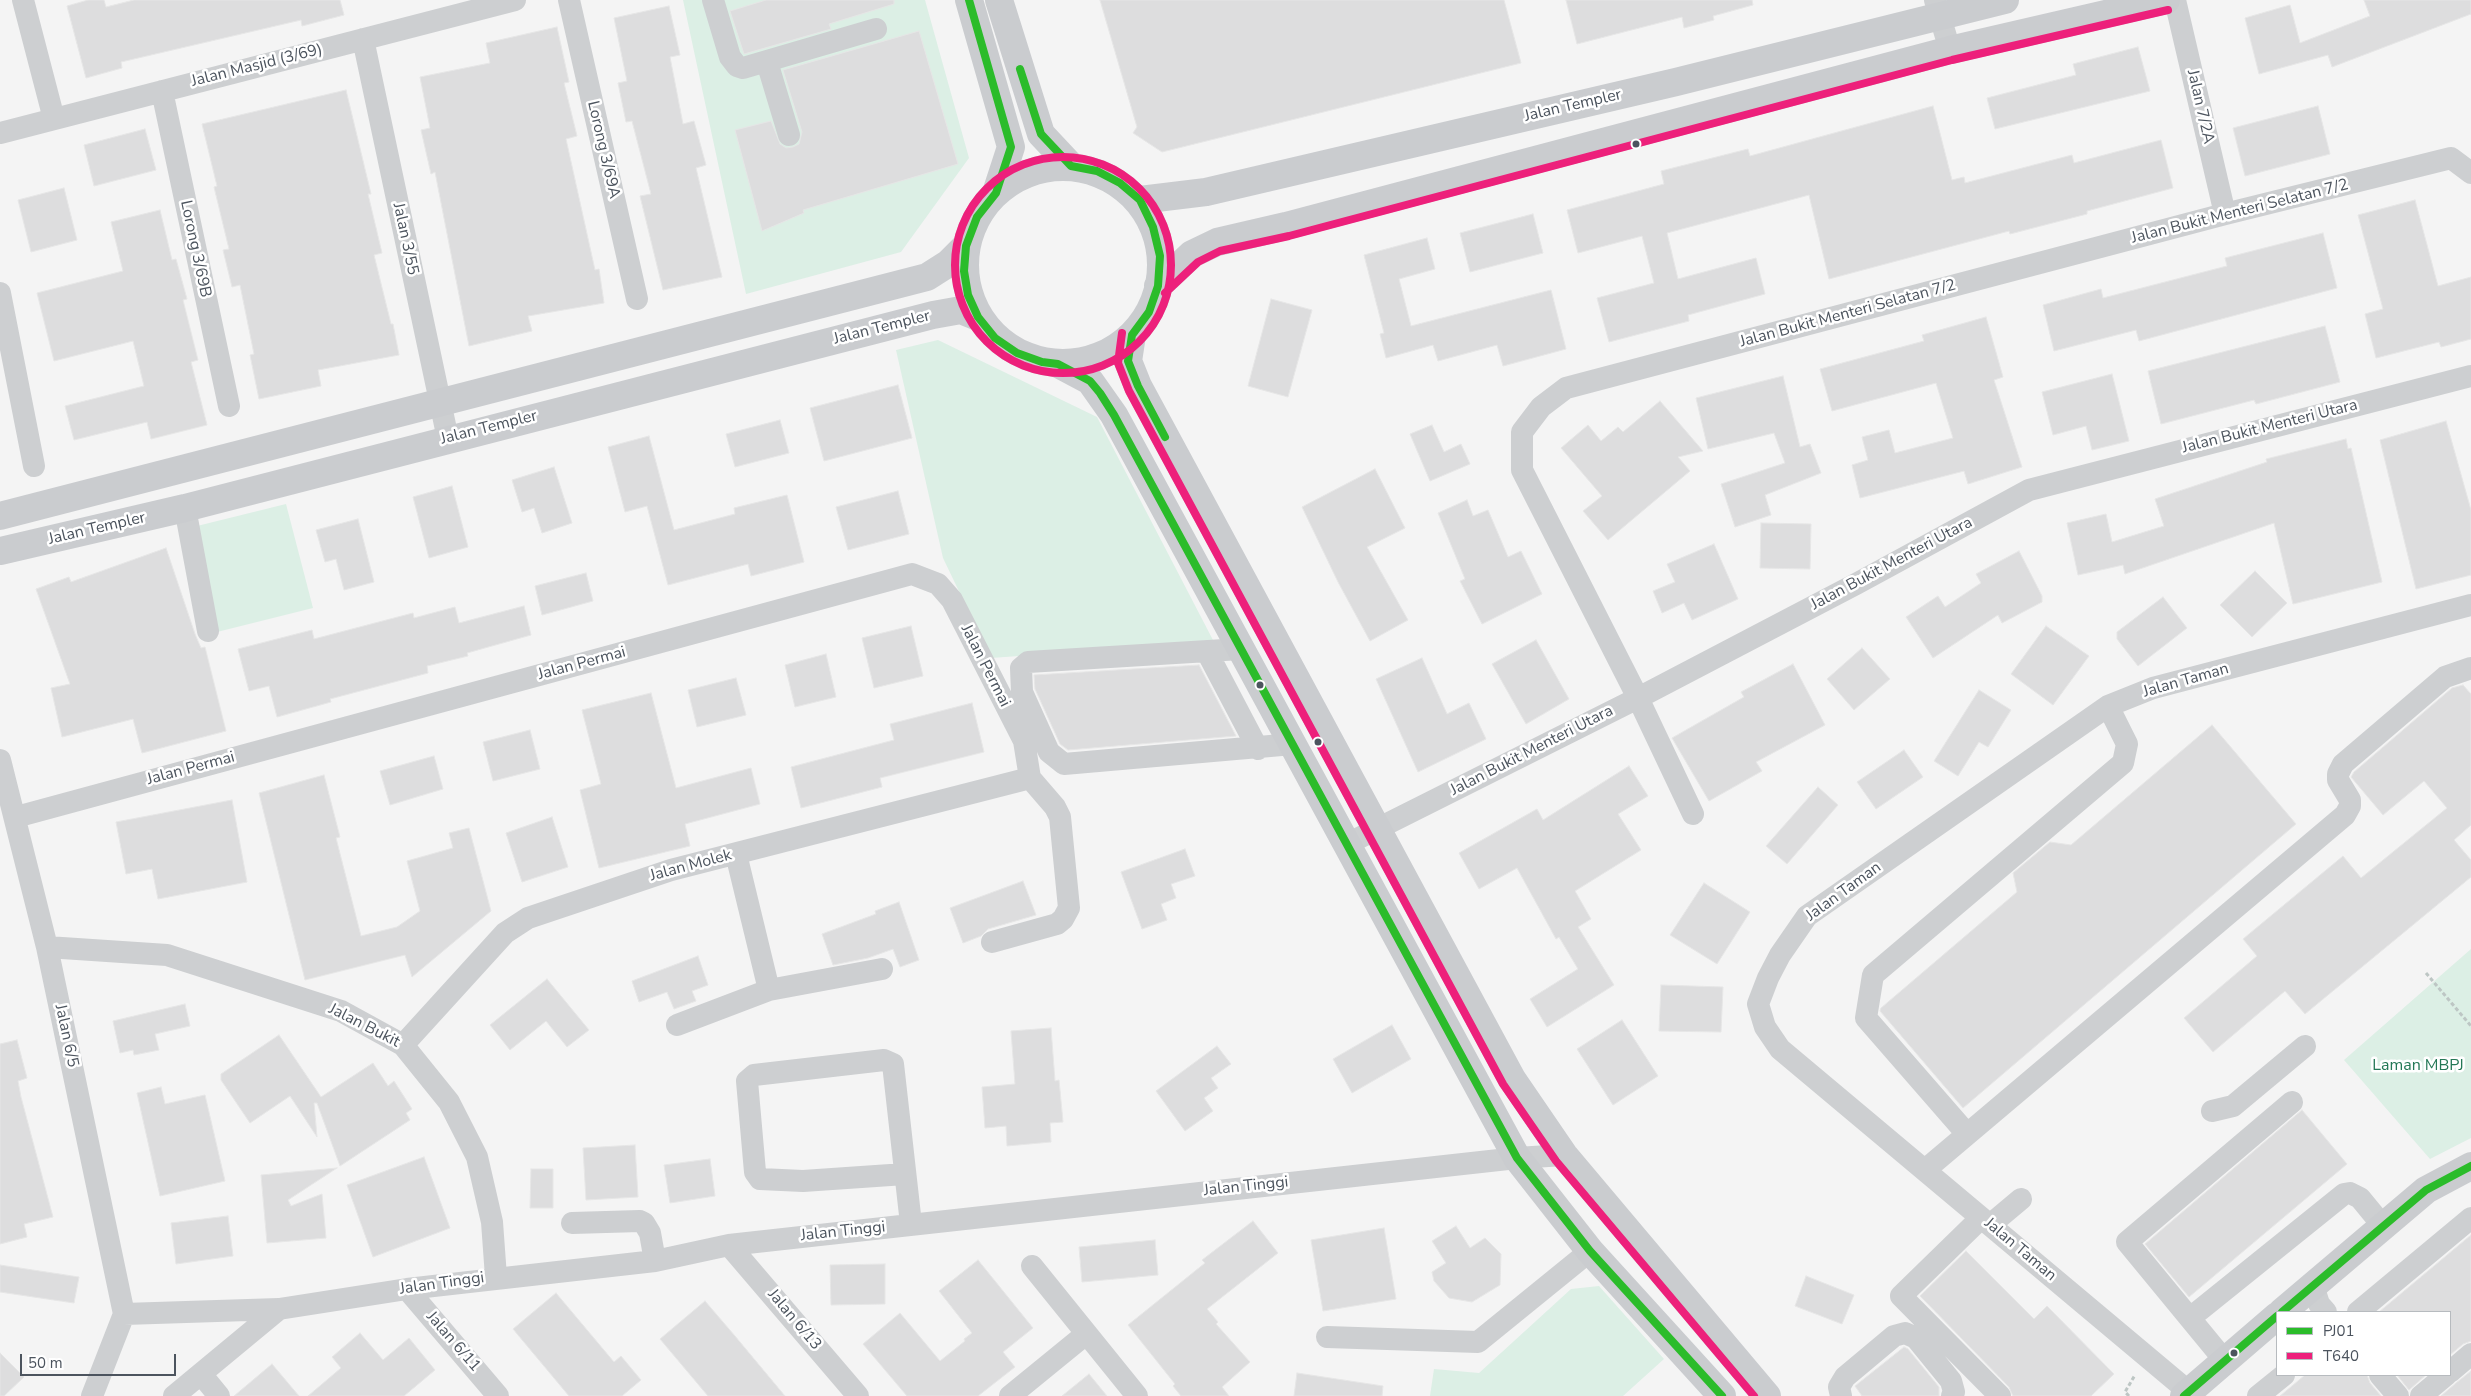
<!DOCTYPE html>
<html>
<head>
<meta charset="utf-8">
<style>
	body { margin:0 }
	#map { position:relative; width:2471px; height:1396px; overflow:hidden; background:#f4f4f4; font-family:"Nunito Sans",sans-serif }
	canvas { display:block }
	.legend { position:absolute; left:2276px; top:1311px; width:175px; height:65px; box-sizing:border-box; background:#fff; border:1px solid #b7bbbf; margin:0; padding:6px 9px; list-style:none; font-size:15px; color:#4c545e }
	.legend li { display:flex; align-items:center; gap:10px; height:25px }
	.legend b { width:25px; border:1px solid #b7bbbf }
	.scale { position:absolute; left:20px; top:1354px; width:156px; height:22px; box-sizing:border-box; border:2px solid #4c545e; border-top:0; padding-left:6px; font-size:15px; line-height:18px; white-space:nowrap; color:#4c545e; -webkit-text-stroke:4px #fff; paint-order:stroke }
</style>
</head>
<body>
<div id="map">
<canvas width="2471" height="1396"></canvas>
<ul class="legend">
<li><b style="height:6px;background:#2bbc2a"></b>PJ01</li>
<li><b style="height:6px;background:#ed207b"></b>T640</li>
</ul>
<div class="scale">50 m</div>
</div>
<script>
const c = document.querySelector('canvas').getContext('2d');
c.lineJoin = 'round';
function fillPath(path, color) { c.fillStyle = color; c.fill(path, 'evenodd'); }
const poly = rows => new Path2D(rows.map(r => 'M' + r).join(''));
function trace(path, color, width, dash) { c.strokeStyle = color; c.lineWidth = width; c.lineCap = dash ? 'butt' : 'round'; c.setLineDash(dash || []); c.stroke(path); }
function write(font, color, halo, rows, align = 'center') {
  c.font = font + ' "Nunito Sans",sans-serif'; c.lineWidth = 5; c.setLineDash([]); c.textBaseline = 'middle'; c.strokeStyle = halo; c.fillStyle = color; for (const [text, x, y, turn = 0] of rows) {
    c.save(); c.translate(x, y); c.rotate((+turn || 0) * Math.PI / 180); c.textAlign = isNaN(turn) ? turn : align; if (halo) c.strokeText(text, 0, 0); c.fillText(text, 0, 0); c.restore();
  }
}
const green = poly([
	[683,0,925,0,969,158,901,252,746,294],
	[938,340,1097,417,1214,642,991,658,943,558,896,350],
	[286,504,313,608,217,632,197,526],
	[2471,949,2471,1138,2430,1159,2344,1060],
	[1599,1286,1664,1359,1623,1396,1430,1396,1434,1369,1479,1373,1571,1289]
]);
const building = poly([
	[88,0,104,0,106,7,134,0,340,0,344,15,302,26,301,20,121,62,122,68,86,78,67,6,88,0],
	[766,0,894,0,894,4,829,24,831,29,744,54,730,11,766,0],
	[1100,0,1504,0,1521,63,1162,152,1133,133,1137,127,1100,0],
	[1566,0,1752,0,1753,5,1713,16,1714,20,1684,28,1682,17,1577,44,1566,0],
	[2364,0,2471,0,2471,14,2332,67,2328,55,2259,74,2245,18,2290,5,2300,43,2370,16,2364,0],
	[669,6,680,55,670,57,683,124,694,121,706,165,696,168,722,277,663,290,640,196,651,194,632,121,626,122,618,83,627,81,614,18,669,6],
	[557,27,569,82,564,83,577,136,566,139,595,270,599,269,604,303,528,316,532,331,469,346,435,172,431,174,421,130,430,128,420,77,490,63,486,43,557,27],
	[919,31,958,164,803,210,804,213,762,231,735,130,771,121,780,144,786,148,793,147,799,144,802,132,783,70,919,31],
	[2138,47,2150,91,1995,129,1987,98,2076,75,2073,64,2138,47],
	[346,90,371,194,368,194,382,253,374,255,391,324,393,324,399,355,318,370,321,386,259,399,250,355,254,354,240,285,232,287,223,250,229,249,214,187,217,186,202,124,346,90],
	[1933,106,1952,180,1964,177,1965,183,2072,155,2074,163,2161,140,2173,188,2087,211,2087,214,2010,234,2009,231,1829,279,1809,195,1667,233,1678,279,1756,258,1765,294,1688,315,1689,321,1609,342,1597,298,1654,283,1642,236,1578,253,1567,210,1664,184,1661,171,1748,149,1750,156,1933,106],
	[2318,106,2330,154,2245,176,2233,128,2318,106],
	[145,129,156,170,94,186,84,145,145,129],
	[64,188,77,240,31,252,18,200,64,188],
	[2415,200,2438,286,2471,277,2471,339,2441,347,2439,342,2376,358,2365,314,2383,309,2358,215,2415,200],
	[160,210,172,260,176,259,187,299,183,300,198,360,191,362,207,425,151,439,147,422,74,440,65,406,144,386,133,341,54,361,37,293,123,271,111,222,160,210],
	[1533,214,1543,253,1470,272,1460,233,1533,214],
	[2323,233,2337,288,2139,341,2136,330,2054,351,2043,305,2101,289,2103,298,2227,266,2225,258,2323,233],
	[1427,238,1435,269,1399,279,1411,326,1551,290,1566,349,1503,366,1497,345,1438,361,1433,345,1386,358,1380,334,1384,333,1364,255,1427,238],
	[1271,299,1312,310,1288,397,1248,386,1271,299],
	[1986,317,2003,377,1994,380,2022,467,1968,484,1964,471,1860,498,1852,465,1868,460,1862,437,1889,430,1895,453,1953,438,1936,383,1832,411,1820,369,1924,341,1922,335,1986,317],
	[2325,326,2340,382,2256,404,2254,400,2161,424,2148,371,2325,326],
	[2112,374,2129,441,2092,450,2086,426,2053,435,2042,392,2112,374],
	[1783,376,1800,447,1810,444,1821,473,1765,495,1771,515,1735,527,1721,484,1785,463,1774,433,1708,449,1696,398,1783,376],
	[898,385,912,438,824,461,810,408,898,385],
	[1660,401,1703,451,1678,457,1690,471,1608,540,1583,511,1602,496,1561,448,1588,425,1601,441,1618,427,1623,432,1660,401],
	[780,420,789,453,735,467,726,434,780,420],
	[2446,421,2471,510,2471,575,2416,589,2380,440,2446,421],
	[1432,425,1444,452,1461,444,1470,464,1430,481,1410,434,1432,425],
	[649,436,674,530,735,514,734,508,787,495,804,562,751,576,748,564,668,585,647,506,625,512,608,447,649,436],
	[2346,439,2348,449,2351,448,2382,582,2293,604,2274,523,2125,574,2123,565,2078,575,2067,523,2106,514,2112,542,2164,526,2155,499,2267,462,2266,459,2346,439],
	[554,467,572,523,542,533,534,508,522,512,512,480,554,467],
	[1375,469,1405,528,1367,547,1408,620,1370,641,1338,582,1302,507,1375,469],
	[452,486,468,547,429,558,413,497,452,486],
	[898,491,909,534,848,550,836,507,898,491],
	[1467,500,1473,516,1488,510,1508,557,1521,551,1542,594,1482,624,1460,581,1465,579,1438,513,1467,500],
	[358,519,374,582,344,590,336,559,325,562,316,530,358,519],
	[1761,523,1811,524,1810,569,1760,568,1761,523],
	[1714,544,1738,599,1692,620,1684,603,1662,613,1653,591,1675,582,1667,564,1714,544],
	[166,548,195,634,201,648,205,647,226,731,142,753,133,719,62,737,51,688,70,684,36,589,69,577,71,582,166,548],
	[2019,551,2042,596,2042,602,2002,623,1998,615,1933,658,1906,617,1938,596,1945,607,1981,583,1976,574,2019,551],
	[2255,571,2287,603,2252,637,2220,605,2255,571],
	[586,573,593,601,542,615,535,586,586,573],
	[2163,597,2187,628,2138,666,2117,639,2117,632,2163,597],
	[524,606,531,635,467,653,468,656,427,666,428,673,330,699,331,702,277,717,269,686,249,691,238,649,312,630,314,639,413,613,414,618,455,607,459,623,524,606],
	[911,626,923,676,874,688,862,638,911,626],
	[2046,626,2089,656,2053,705,2011,674,2046,626],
	[1536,640,1569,699,1526,724,1492,664,1536,640],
	[1862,648,1890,679,1854,710,1827,679,1862,648],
	[826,654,836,697,795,707,785,665,826,654],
	[1422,658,1447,714,1469,703,1486,739,1418,772,1376,679,1422,658],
	[1793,664,1825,725,1756,762,1762,771,1709,801,1672,738,1744,697,1741,692,1793,664],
	[1199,665,1236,736,1068,750,1060,744,1035,689,1034,675,1199,665],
	[736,678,746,715,697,727,688,690,736,678],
	[2463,685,2471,694,2471,825,2454,840,2471,860,2471,877,2305,1014,2285,991,2213,1052,2184,1018,2257,956,2243,939,2343,856,2361,878,2447,808,2424,781,2383,815,2351,777,2354,772,2452,688,2463,685],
	[1979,690,2011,710,1988,747,1979,742,1958,776,1934,761,1979,690],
	[651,693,676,788,751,768,760,804,685,824,690,846,599,868,580,790,601,784,582,710,651,693],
	[972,703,984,752,880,778,882,787,801,808,791,767,894,740,890,724,972,703],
	[2212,725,2296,824,1963,1108,1880,1011,1881,1008,2017,892,2013,873,2050,842,2071,845,2212,725],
	[530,730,540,769,493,781,483,742,530,730],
	[1904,750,1923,777,1876,809,1857,782,1904,750],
	[434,756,443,789,390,805,380,771,434,756],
	[1629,766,1648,796,1618,814,1641,850,1575,891,1591,919,1578,927,1614,985,1547,1027,1530,999,1578,969,1559,937,1556,939,1517,868,1479,889,1459,853,1537,809,1543,820,1629,766],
	[324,775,340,837,336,838,361,936,397,927,420,911,407,861,453,848,449,833,469,828,491,911,412,977,405,955,305,980,259,793,324,775],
	[1818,787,1838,805,1787,864,1766,846,1818,787],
	[232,800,247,882,158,899,152,869,126,874,116,822,232,800],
	[552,817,568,867,522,882,506,833,552,817],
	[1185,849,1195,876,1171,884,1176,898,1161,904,1167,920,1142,929,1121,872,1185,849],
	[1023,881,1036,915,988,929,981,936,963,943,950,908,1023,881],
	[1704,883,1750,912,1717,964,1670,935,1704,883],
	[899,902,919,960,900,967,893,949,868,958,833,965,822,934,876,914,875,911,899,902],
	[698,956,708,985,692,991,696,1001,674,1009,667,992,639,1002,632,981,698,956],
	[547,979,589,1030,567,1047,546,1021,510,1050,490,1025,547,979],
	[1661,985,1723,987,1721,1032,1659,1031,1661,985],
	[185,1004,190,1026,155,1034,159,1050,134,1055,133,1050,120,1053,113,1021,185,1004],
	[1622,1020,1658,1076,1613,1105,1577,1049,1622,1020],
	[1392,1025,1411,1059,1352,1093,1333,1059,1392,1025],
	[1051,1028,1055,1081,1059,1080,1063,1122,1050,1123,1051,1142,1007,1146,1006,1126,985,1128,982,1087,1015,1084,1011,1031,1051,1028],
	[279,1035,321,1097,373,1063,388,1086,394,1081,412,1109,406,1113,410,1120,340,1166,317,1103,314,1103,317,1137,290,1096,250,1123,221,1080,221,1074,279,1035],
	[17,1040,27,1078,18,1081,21,1097,53,1217,24,1224,27,1237,0,1244,0,1044,17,1040],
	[1217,1046,1231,1064,1211,1078,1218,1088,1204,1098,1213,1111,1185,1131,1156,1091,1217,1046],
	[161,1087,165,1104,205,1095,225,1181,160,1196,137,1093,161,1087],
	[2302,1110,2347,1164,2189,1297,2145,1244,2302,1110],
	[635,1145,638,1197,586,1200,583,1148,635,1145],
	[424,1157,450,1228,373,1257,347,1185,424,1157],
	[710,1159,715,1196,670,1203,664,1165,710,1159],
	[337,1168,288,1200,291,1206,322,1194,326,1238,267,1243,261,1175,337,1168],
	[531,1169,553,1169,553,1208,530,1208,531,1169],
	[228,1216,233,1256,176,1264,171,1223,228,1216],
	[1253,1221,1278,1253,1207,1309,1218,1322,1216,1324,1250,1362,1222,1387,1229,1396,1181,1396,1173,1386,1175,1384,1128,1325,1205,1263,1202,1260,1253,1221],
	[1456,1226,1470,1248,1485,1238,1501,1254,1500,1285,1472,1302,1449,1298,1434,1281,1432,1272,1446,1263,1432,1241,1456,1226],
	[1384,1228,1396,1299,1323,1311,1311,1240,1384,1228],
	[2471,1235,2471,1341,2463,1344,2450,1355,2450,1312,2379,1312,2471,1235],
	[1155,1240,1158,1275,1082,1282,1079,1247,1155,1240],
	[1966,1251,2034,1319,2047,1306,2114,1374,2091,1396,2013,1396,2009,1387,1920,1296,1966,1251],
	[978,1260,1033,1328,1003,1352,1015,1367,978,1396,907,1396,863,1344,900,1313,940,1361,965,1341,964,1339,972,1333,939,1291,978,1260],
	[885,1264,885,1304,831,1305,830,1265,885,1264],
	[0,1265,79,1277,74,1303,0,1292,0,1265],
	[1806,1276,1854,1295,1842,1324,1795,1306,1806,1276],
	[556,1293,614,1362,621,1356,641,1380,622,1396,569,1396,513,1329,556,1293],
	[705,1301,735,1336,785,1396,708,1396,660,1339,705,1301],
	[360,1333,383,1360,409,1338,435,1370,404,1396,308,1396,341,1368,332,1357,360,1333],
	[1904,1347,1908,1349,1939,1387,1939,1396,1862,1396,1855,1386,1904,1347],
	[0,1353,24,1377,4,1396,0,1396,0,1353],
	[272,1364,299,1396,234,1396,272,1364],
	[2471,1371,2471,1396,2441,1396,2456,1383,2471,1371],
	[1297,1373,1383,1386,1382,1396,1294,1396,1297,1373],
	[1089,1374,1107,1396,1062,1396,1089,1374],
	[2305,1375,2367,1375,2370,1383,2381,1396,2280,1396,2305,1375],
	[2397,1375,2426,1375,2409,1390,2397,1375]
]);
const path = poly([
	[2426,973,2471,1026],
	[2129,1396,2125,1392,2135,1375]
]);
const minor = poly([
	[23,0,54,119],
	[569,0,637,299],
	[713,0,730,57,737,66,743,68,876,29],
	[1935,0,1950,50],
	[2175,0,2225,214],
	[363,39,448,439],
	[767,62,789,135],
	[162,91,229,406],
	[0,133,515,0],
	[0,293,34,466],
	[185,508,208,631],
	[1241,649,1028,662,1021,668,1022,692,1049,752,1064,764,1293,744],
	[1207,652,1258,749],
	[0,760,47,947,124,1314],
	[1693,814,1638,698,1522,470,1522,432,1541,407,1566,388,2225,214,2451,158,2471,173],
	[16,817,912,574,938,584,952,600,1024,741,1030,778],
	[1347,844,1638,698,1856,584,2029,490,2471,376],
	[736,854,769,990],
	[992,942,1057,924,1063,919,1069,908,1060,817,1055,807,1030,778],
	[47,947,167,955,341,1011,403,1045,449,1102,477,1157,492,1222,496,1277],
	[677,1025,769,990,882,969],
	[403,1045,505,933,528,918,671,870,1030,778],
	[2212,1111,2233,1106,2305,1046],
	[1967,1134,1866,1018,1873,975,2123,763,2127,744,2108,706],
	[1925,1170,2345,815,2350,806,2350,800,2338,780,2338,774,2343,764,2445,677,2471,668],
	[905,1174,803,1181,760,1179,755,1172,747,1081,754,1075,884,1060,893,1064,911,1224],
	[1981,1218,1901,1296,2000,1396],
	[572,1223,640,1221,644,1223,650,1233,655,1261],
	[1990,1225,2021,1199],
	[729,1245,858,1396],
	[1032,1266,1137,1396],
	[2313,1285,2319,1304,2326,1312],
	[407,1289,498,1396],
	[2358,1312,2471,1218],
	[124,1314,279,1309,407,1289,655,1261,729,1245,1517,1158,1564,1155],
	[2190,1318,2344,1194,2350,1193,2360,1198,2383,1226],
	[1327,1337,1478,1342,1590,1251],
	[2225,1361,2127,1242,2292,1102],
	[2450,1372,2471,1354],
	[201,1374,219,1396],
	[2380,1375,2398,1396],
	[2189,1392,1780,1049,1765,1027,1758,1004,1768,978,1780,955,1807,916,2108,706,2153,688,2471,605],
	[92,1396,124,1314],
	[174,1396,279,1309],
	[1010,1396,1086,1334],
	[1841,1396,1839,1387,1845,1377,1894,1336,1905,1333,1916,1338,1951,1381,1954,1392,1952,1396],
	[2258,1396,2284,1375],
	[2421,1396,2446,1375]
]);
const major = poly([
	[969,0,1011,147,996,193],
	[999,0,1041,134,1071,166],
	'965 265a98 98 0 1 1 196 0a98 98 0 1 1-196 0Z',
	[1140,200,1206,192,1676,82,2005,0],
	[1158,286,1192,254,1217,242,1286,226,1950,50,2166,0],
	[1132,335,1128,361,1138,386,1512,1079,1564,1155,1767,1396],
	[1058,364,1090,381,1114,415,1517,1158,1590,1251,1722,1396],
	[0,516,927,277,949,263,966,246],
	[0,551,185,508,933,315,961,310,978,317],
	[2282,1312,2426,1190,2471,1166],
	[2184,1396,2277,1316]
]);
const bus1 = poly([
	[969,0,1011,147,996,193,977,217,966,246,964,271,968,295,978,317,995,338,1017,353,1042,362,1058,364,1090,381,1100,393,1114,415,1517,1158,1590,1251,1722,1396],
	[1020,69,1041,134,1071,166,1097,171,1120,183,1140,200,1153,227,1160,256,1158,286,1149,312,1132,335,1128,361,1138,386,1165,437],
	[2282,1312,2426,1190,2471,1166],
	[2184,1396,2277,1316]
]);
const bus2 = poly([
	'955 265a108 108 0 1 1 216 0a108 108 0 1 1-216 0Z',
	[1165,293,1198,262,1220,251,1289,236,1952,60,2168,10],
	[1122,333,1118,363,1129,391,1503,1084,1556,1161,1754,1396]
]);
const markers = [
	[1636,144,4.5,"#4c545e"],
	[1260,685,4.5,"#4c545e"],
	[1318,742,4.5,"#4c545e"],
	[2234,1353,4.5,"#4c545e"]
];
const streetNames = [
	["Jalan Masjid (3/69)",257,66,-14],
	["Jalan Templer",1573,106,-13],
	["Jalan 7/2A",2200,107,77],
	["Lorong 3/69A",603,150,77],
	["Jalan Bukit Menteri Selatan 7/2",2240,212,-14],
	["Jalan 3/55",405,239,78],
	["Lorong 3/69B",195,249,78],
	["Jalan Bukit Menteri Selatan 7/2",1848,314,-15],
	["Jalan Templer",882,328,-14],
	["Jalan Bukit Menteri Utara",2270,427,-14],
	["Jalan Templer",489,428,-14],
	["Jalan Templer",97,529,-13],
	["Jalan Bukit Menteri Utara",1892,564,-28],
	["Jalan Permai",582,664,-15],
	["Jalan Permai",985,666,63],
	["Jalan Taman",2186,681,-16],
	["Jalan Bukit Menteri Utara",1532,751,-27],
	["Jalan Permai",191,769,-15],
	["Jalan Molek",691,866,-15],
	["Jalan Taman",1844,892,-36],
	["Jalan Bukit",364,1026,27],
	["Jalan 6/5",66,1036,78],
	["Jalan Tinggi",1246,1187,-6],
	["Jalan Tinggi",843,1232,-6],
	["Jalan Taman",2020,1250,40],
	["Jalan Tinggi",442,1284,-8],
	["Jalan 6/13",794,1320,50],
	["Jalan 6/11",453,1342,49]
];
const parkNames = [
	["Laman MBPJ",2418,1066]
];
fillPath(green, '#dcefe5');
fillPath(building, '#ddddde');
trace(building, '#e6e6e6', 1);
trace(path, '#bdc6c4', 3, [4, 2.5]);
trace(minor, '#cdcfd1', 22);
trace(major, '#cacccf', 28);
trace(bus1, '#2bbc2a', 8);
trace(bus2, '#ed207b', 8);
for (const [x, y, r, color] of markers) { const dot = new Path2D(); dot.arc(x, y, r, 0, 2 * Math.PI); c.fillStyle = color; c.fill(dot); trace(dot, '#fff', 2); }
write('16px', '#4c545e', '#fff', streetNames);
write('16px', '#247856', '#fff', parkNames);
</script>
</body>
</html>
